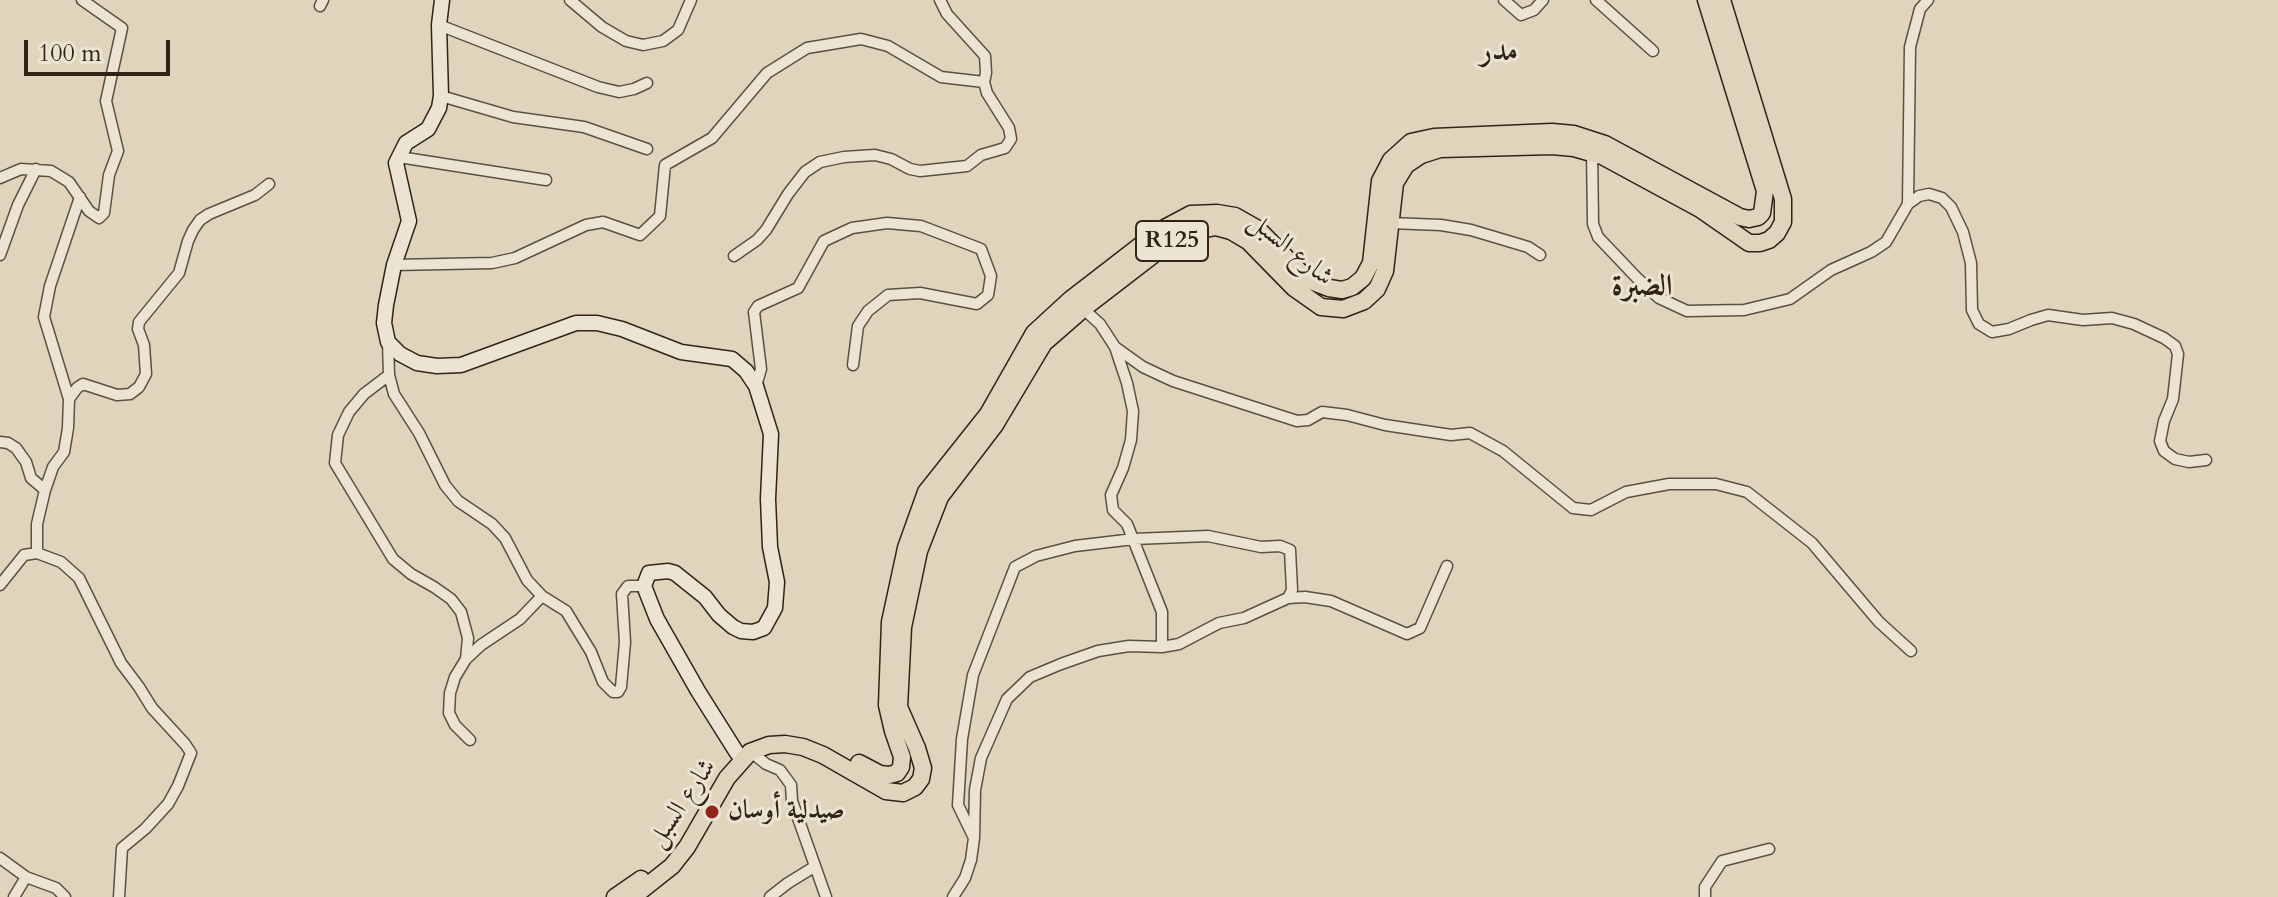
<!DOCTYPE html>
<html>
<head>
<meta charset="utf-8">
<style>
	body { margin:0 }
	#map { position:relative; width:2278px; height:897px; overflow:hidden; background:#e0d5bc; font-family:Cardo,serif }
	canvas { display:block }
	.scale { position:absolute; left:24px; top:40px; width:146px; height:36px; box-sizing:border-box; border:4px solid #302416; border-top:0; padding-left:10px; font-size:24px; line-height:28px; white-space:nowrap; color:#302416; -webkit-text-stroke:6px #ebe4d3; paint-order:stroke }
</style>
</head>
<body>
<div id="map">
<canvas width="2278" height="897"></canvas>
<div class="scale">100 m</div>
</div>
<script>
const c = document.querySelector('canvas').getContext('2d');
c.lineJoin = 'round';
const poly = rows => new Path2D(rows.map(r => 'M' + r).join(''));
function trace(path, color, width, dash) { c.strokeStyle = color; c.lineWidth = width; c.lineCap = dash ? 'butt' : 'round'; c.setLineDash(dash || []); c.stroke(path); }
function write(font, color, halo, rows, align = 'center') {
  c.font = font + ' Cardo,Amiri,serif'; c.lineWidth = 6; c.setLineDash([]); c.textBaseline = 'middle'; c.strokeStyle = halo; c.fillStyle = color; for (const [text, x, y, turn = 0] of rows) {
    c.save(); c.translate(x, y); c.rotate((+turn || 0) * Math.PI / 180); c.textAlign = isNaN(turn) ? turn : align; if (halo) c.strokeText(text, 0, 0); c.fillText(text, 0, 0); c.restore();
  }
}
const street = poly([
	[570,0,602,27,626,41,643,45,663,41,678,30,691,0],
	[1504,0,1521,15,1534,10,1543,0],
	[1596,0,1653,51],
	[320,6,323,0],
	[439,25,598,87,619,92,634,89,647,83],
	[441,96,513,117,584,127,647,149],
	[1592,150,1593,224,1598,237,1637,278,1659,298,1687,311,1744,310,1790,299,1831,270,1871,252,1886,242,1908,204,1919,196,1929,194,1942,198,1951,207,1963,232,1971,263,1972,310,1979,324,1992,332,2009,329,2031,320,2048,315,2083,320,2112,318,2134,324,2164,338,2175,346,2178,354,2173,399,2164,421,2160,441,2164,451,2175,459,2189,462,2206,460],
	[399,157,546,180],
	[0,178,21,169,51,171,69,182,89,211,99,218,104,213,109,175,118,151,106,101,122,28,82,0],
	[1908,204,1910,47,1920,9,1928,0],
	[1390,223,1441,225,1471,230,1528,247,1540,255],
	[0,255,18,205,36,169],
	[734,256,757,240,766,230,788,194,805,172,820,162,844,157,875,155,891,159,910,169,920,171,967,166,981,155,1005,148,1011,139,1009,128,987,93,984,82,986,73,985,56,947,14,940,0],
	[394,265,492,263,515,258,586,225,603,222,640,235,660,216,665,165,712,138,767,73,807,48,861,39,888,46,941,77,984,82],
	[1079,305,1100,324,1115,347,1127,383,1133,411,1131,440,1123,468,1111,495,1113,510,1127,524,1162,612,1162,647],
	[388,342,389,375,394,394,419,433,445,485,458,501,492,524,505,538,527,580,542,596,566,611,591,652,603,682,613,692,618,692,621,687,625,642,622,594,628,586,644,586],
	[1115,347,1143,367,1173,381,1297,421,1308,420,1322,412,1347,415,1385,425,1451,435,1470,433,1503,451,1573,508,1591,510,1626,492,1669,484,1716,484,1747,492,1812,543,1879,622,1911,651],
	[389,375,364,394,349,412,338,435,335,463,393,559,411,574,434,587,451,599,461,612,468,638,466,659],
	[756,386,761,369,754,312,758,306,798,288,824,241,852,228,887,223,921,226,981,249,991,276,988,295,977,304,920,293,888,295,868,311,858,326,853,365],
	[69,399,77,388,83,384,117,395,130,394,139,387,146,374,144,345,138,329,139,322,179,273,188,241,193,230,200,220,209,214,255,195,269,184],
	[0,442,8,443,16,448,26,462,31,478,45,490],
	[37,553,37,524,45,490,53,467,64,452,68,428,69,399,44,317,50,286,80,197],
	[0,585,24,555,37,553,61,562,79,578,121,663,139,687,152,708,185,744,191,753,178,786,168,804,145,829,122,848,119,897],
	[1288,598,1305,597,1331,601,1407,634,1420,628,1447,566],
	[470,740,455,725,449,713,450,693,455,677,466,659,481,645,520,619,542,596],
	[750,751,766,764,780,770,791,785,792,801,826,897],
	[0,858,26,877,56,888,65,897],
	[14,897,26,877],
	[770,897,788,883,814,867],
	[953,897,965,878,971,860,974,838,975,790,981,758,1007,699,1030,677,1061,664,1098,651,1129,646,1162,647,1179,644,1219,623,1244,618,1288,598,1292,590,1290,550,1280,546,1261,547,1208,536,1134,539,1075,546,1036,556,1015,567,973,675,962,739,958,805,974,838],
	[1705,897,1705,887,1722,861,1769,849]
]);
const secondary = poly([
	[442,0,439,25,441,96,439,108,428,129,406,143,396,163,409,221,394,265,386,305,384,323,388,342,400,354,417,363,437,366,461,365,576,323,597,323,622,329,681,352,732,359,746,371,756,386,771,434,768,499,770,547,777,582,775,608,764,628,753,632,741,631,733,627,719,615,705,597,675,573,668,571,649,573,644,586,657,619,698,691,737,753]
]);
const primary = poly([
	[859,763,880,774,889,775,897,773,901,767,902,757,893,731,887,705,890,622,906,548,926,492,988,414,1034,333,1071,299,1159,231,1191,214,1217,213,1235,216,1258,229,1308,280,1329,288,1342,290,1352,287,1363,278,1371,263,1380,181,1391,160,1411,142,1434,137,1552,132,1574,134,1605,144,1740,217,1749,219,1758,217,1762,213,1765,191,1706,0],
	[615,897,641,879],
	[633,897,672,866,687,847,727,778,750,752,769,745,785,744,803,747,823,755,886,791,903,793,915,787,921,779,923,768,917,748,899,707,903,627,919,551,940,497,995,425,1044,343,1083,309,1170,242,1200,230,1216,227,1231,231,1248,241,1294,288,1321,307,1343,309,1364,301,1377,289,1385,271,1395,183,1406,165,1421,155,1440,149,1552,146,1574,148,1602,156,1700,209,1749,243,1760,243,1769,240,1777,233,1783,222,1783,199,1722,0]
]);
const markers = [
	[712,812,8,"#8f2418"]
];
const shields = [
	[1172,241,72]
];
const shieldNames = [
	["R125",1172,241]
];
const streetNames = [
	["شارع السبل",1290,250,39],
	["شارع السبل",683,804,-56]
];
const poiNames = [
	["صيدلية أوسان",728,812]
];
const quarterNames = [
	["مدر",1499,53],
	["الضبرة",1642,288]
];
trace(street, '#5c5040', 13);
trace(secondary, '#302416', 17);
trace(primary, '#302416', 19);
trace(street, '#ebe4d3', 10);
trace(secondary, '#ebe4d3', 14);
trace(primary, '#e0d5bc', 16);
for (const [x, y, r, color] of markers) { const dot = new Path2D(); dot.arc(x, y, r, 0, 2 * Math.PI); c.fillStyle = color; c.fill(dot); trace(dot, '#ebe4d3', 3); }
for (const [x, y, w] of shields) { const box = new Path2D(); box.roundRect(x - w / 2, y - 20, w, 40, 6); c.fillStyle = '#ebe4d3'; c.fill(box); trace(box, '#302416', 2); }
write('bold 24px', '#302416', null, shieldNames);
write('26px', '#302416', '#ebe4d3', streetNames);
write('bold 26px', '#302416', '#ebe4d3', poiNames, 'left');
write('bold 30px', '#302416', '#ebe4d3', quarterNames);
</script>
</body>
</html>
